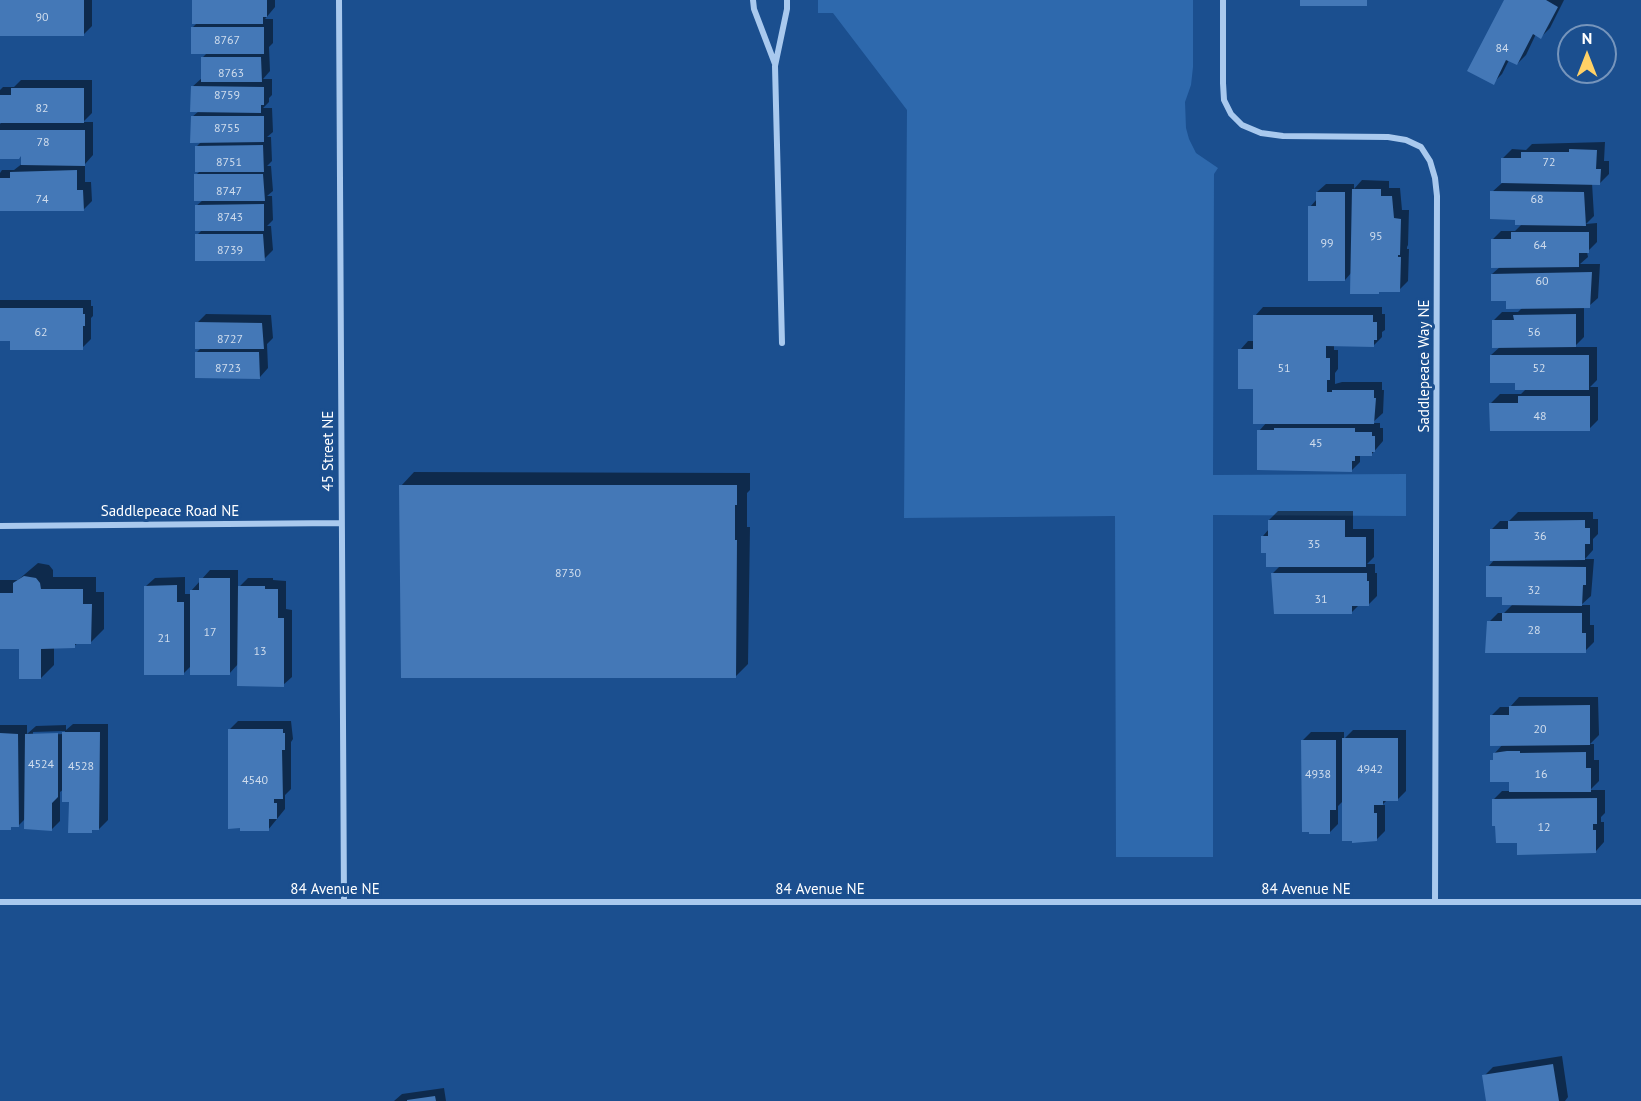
<!DOCTYPE html>
<html>
<head>
<meta charset="utf-8">
<style>
	body { margin:0 }
	#map { position:relative; width:1641px; height:1101px; overflow:hidden; background:#1b4f8f; font-family:"PT Sans",sans-serif }
	canvas { display:block }
	.north { position:absolute; left:1557px; top:24px; width:60px; height:60px; box-sizing:border-box; background:#1b4f8f; border:2px solid #7695bc; border-radius:50%; rotate:0deg; font-size:16px; font-weight:700; line-height:24px; text-align:center; color:#fff }
	.north::after { content:''; display:block; margin:auto; width:21px; height:27px; background:#ffd166; clip-path:polygon(50% 0,100% 100%,50% 72%,0 100%) }
</style>
</head>
<body>
<div id="map">
<canvas width="1641" height="1101"></canvas>
<div class="north">N</div>
</div>
<script>
const c = document.querySelector('canvas').getContext('2d');
c.lineJoin = 'round';
function fillPath(path, color) { c.fillStyle = color; c.fill(path, 'evenodd'); }
const poly = rows => new Path2D(rows.map(r => 'M' + r).join(''));
function trace(path, color, width, dash) { c.strokeStyle = color; c.lineWidth = width; c.lineCap = dash ? 'butt' : 'round'; c.setLineDash(dash || []); c.stroke(path); }
function write(font, color, halo, rows, align = 'center') {
  c.font = font + ' "PT Sans",sans-serif'; c.lineWidth = 6; c.setLineDash([]); c.textBaseline = 'middle'; c.strokeStyle = halo; c.fillStyle = color; for (const [text, x, y, turn = 0] of rows) {
    c.save(); c.translate(x, y); c.rotate((+turn || 0) * Math.PI / 180); c.textAlign = isNaN(turn) ? turn : align; if (halo) c.strokeText(text, 0, 0); c.fillText(text, 0, 0); c.restore();
  }
}
const green = poly([
	[818,0,1193,0,1193,67,1191,85,1185,102,1186,128,1189,139,1196,153,1218,168,1214,174,1213,475,1406,474,1406,516,1213,515,1213,857,1116,857,1115,516,904,518,907,110,833,13,818,13]
]);
const shadow = poly([
	[0,0,92,0,92,26,83,35,0,35],
	[194,0,275,0,275,7,265,19,273,19,273,43,269,47,270,71,263,79,272,79,272,95,269,98,269,102,263,108,272,108,273,132,267,137,271,137,272,161,267,166,271,166,273,191,267,196,272,196,273,220,267,226,271,226,273,250,264,259,197,235,202,230,196,206,203,200,196,175,200,171,196,147,202,141,192,117,199,111,192,87,202,78,202,58,208,52,192,28,198,22],
	[1506,0,1564,0,1550,28,1541,37,1536,34,1526,55,1517,64,1509,60,1502,74,1493,83],
	[21,80,92,80,92,113,83,122,93,122,93,155,85,164,85,182,91,182,92,201,83,210,0,210,0,173,2,170,14,170,23,163,23,153,0,157,0,124,2,122,0,122,0,90,3,87,14,87],
	[1605,142,1604,161,1609,161,1609,174,1600,183,1592,183,1594,216,1586,224,1597,223,1597,242,1587,252,1588,257,1580,264,1600,264,1598,298,1589,306,1584,307,1584,337,1574,347,1597,347,1597,380,1590,387,1598,387,1598,420,1589,429,1491,403,1500,394,1521,394,1527,388,1517,382,1491,355,1501,346,1493,321,1502,312,1518,312,1522,308,1507,300,1492,274,1501,266,1492,240,1501,231,1515,231,1522,224,1492,192,1502,183,1503,158,1512,149,1526,150,1532,144],
	[1362,180,1389,181,1389,188,1400,188,1402,210,1409,210,1408,245,1407,247,1407,249,1409,249,1408,281,1399,290,1352,272,1345,280,1310,207,1317,199,1317,192,1326,184,1354,184,1354,189],
	[0,300,91,300,91,306,93,306,93,316,91,318,91,339,82,348,0,339],
	[1263,307,1382,307,1382,314,1385,314,1385,330,1382,332,1382,337,1373,346,1334,345,1334,350,1338,350,1338,369,1335,373,1335,384,1342,382,1382,382,1382,390,1384,390,1383,413,1372,423,1380,423,1380,428,1383,428,1383,441,1371,455,1360,455,1360,462,1351,471,1259,431,1267,422,1240,350,1248,341,1255,341,1255,316],
	[206,314,271,315,273,338,267,344,268,368,260,377,197,352,202,347,197,323],
	[414,472,750,473,750,490,747,493,747,527,750,527,748,664,735,677,401,486],
	[1278,511,1353,511,1353,529,1374,529,1374,557,1367,564,1375,564,1375,573,1377,573,1377,596,1368,605,1359,605,1351,613,1273,573,1280,566,1267,551,1263,536,1269,529,1269,520],
	[1518,512,1593,512,1593,519,1598,519,1598,534,1593,539,1593,550,1585,559,1594,559,1591,596,1581,605,1590,605,1590,625,1594,625,1594,642,1585,651,1489,622,1498,613,1504,613,1513,604,1504,595,1488,567,1495,559,1491,530,1500,521,1509,521],
	[38,563,49,565,53,570,53,577,96,577,96,592,104,592,104,629,91,642,79,642,74,646,54,647,54,665,41,678,21,648,0,648,0,580,18,580],
	[210,570,238,570,238,588,248,578,273,578,273,580,286,581,286,609,292,610,292,677,283,685,238,664,229,674,191,666,183,674,146,586,155,578,185,577,185,594,191,594,191,591],
	[1519,697,1598,697,1599,735,1590,744,1594,744,1594,760,1599,760,1599,781,1590,790,1605,790,1605,813,1601,817,1601,822,1604,822,1604,842,1596,851,1518,841,1493,800,1502,791,1510,791,1510,781,1492,761,1494,759,1494,754,1503,744,1491,716,1500,707,1510,707],
	[238,721,291,721,293,739,291,742,291,789,285,795,285,809,268,830,229,730],
	[73,724,108,724,108,820,99,829,94,829,91,831,64,789,60,792,60,821,51,830,26,818,18,826,0,828,0,725,27,725,27,734,36,726,66,725,66,730],
	[65,731,65,734,33,735,33,732],
	[1353,730,1406,730,1406,791,1397,800,1387,800,1382,805,1385,805,1385,831,1376,840,1344,800,1338,806,1338,824,1329,833,1302,741,1311,732,1344,732,1344,739],
	[1562,1056,1568,1097,1565,1101,1487,1101,1484,1076,1493,1067],
	[444,1088,446,1101,394,1101,402,1094]
]);
const building = poly([
	[0,0,84,0,84,36,0,36],
	[192,0,267,0,267,17,263,17,263,24,192,24],
	[1300,0,1367,0,1367,6,1300,6],
	[1504,0,1546,0,1558,7,1541,39,1533,34,1517,65,1506,60,1494,85,1467,71],
	[191,27,264,27,264,54,191,54],
	[201,57,261,57,262,82,201,82],
	[191,86,264,87,264,105,261,105,261,113,190,112],
	[11,88,84,88,84,123,0,123,0,95,11,95],
	[191,116,264,116,264,142,190,143],
	[0,130,85,130,85,166,21,165,21,156,19,159,0,159],
	[263,145,264,172,195,172,195,146],
	[1569,149,1597,150,1596,169,1601,169,1600,185,1501,183,1501,158,1521,158,1521,152,1569,152],
	[77,170,77,190,83,190,84,211,0,211,0,178,10,178,10,172],
	[194,174,263,174,265,201,194,201],
	[1352,189,1381,189,1381,196,1392,196,1394,218,1401,219,1400,255,1398,255,1398,257,1401,257,1400,292,1379,292,1379,294,1350,294],
	[1490,191,1584,192,1586,226,1515,225,1515,220,1490,219],
	[1316,192,1345,192,1345,281,1308,281,1308,206,1316,206],
	[264,204,264,231,195,231,195,205],
	[1511,232,1589,232,1589,253,1579,253,1579,267,1491,268,1491,239,1511,239],
	[195,234,263,234,265,261,195,261],
	[1592,272,1590,308,1506,309,1506,301,1491,301,1491,274],
	[0,308,83,308,83,314,85,314,85,326,83,326,83,350,10,350,10,341,0,341],
	[1576,314,1576,347,1492,348,1492,320,1514,320,1513,315],
	[1253,315,1373,315,1373,322,1377,322,1377,340,1374,340,1374,347,1326,346,1326,358,1330,358,1330,380,1327,380,1327,392,1332,392,1332,390,1374,390,1374,398,1376,398,1374,424,1253,424,1253,389,1238,389,1238,349,1253,349],
	[195,322,262,323,264,349,195,349],
	[195,352,259,352,260,379,195,378],
	[1490,355,1589,355,1589,390,1515,390,1515,383,1490,383],
	[1518,396,1590,396,1590,431,1490,431,1489,403,1518,403],
	[1274,428,1355,428,1355,432,1372,432,1372,436,1375,436,1375,452,1372,452,1372,456,1355,456,1355,461,1352,461,1352,472,1257,470,1257,430,1274,430],
	[399,485,737,485,737,505,735,505,735,540,737,540,736,678,401,678],
	[1268,520,1345,520,1345,537,1366,537,1366,567,1266,567,1266,553,1261,553,1261,536,1268,536],
	[1585,520,1585,528,1590,528,1590,544,1585,544,1585,560,1490,561,1490,529,1508,529,1508,521],
	[1486,566,1586,567,1586,585,1583,585,1582,606,1502,605,1502,597,1486,597],
	[1271,573,1367,573,1367,581,1369,581,1369,606,1352,606,1352,614,1274,614],
	[24,576,36,578,40,583,41,589,83,589,83,604,92,604,91,644,75,644,75,648,41,649,41,679,19,679,19,649,0,649,0,593,13,593,13,583],
	[199,578,230,578,230,675,190,675,190,590,199,590],
	[177,585,177,602,184,602,184,675,144,675,144,586],
	[238,586,265,586,265,589,278,589,278,618,284,618,284,687,237,686],
	[1502,613,1582,613,1582,633,1586,633,1586,653,1485,653,1487,621,1502,621],
	[1590,705,1590,745,1490,746,1490,715,1509,715,1509,706],
	[228,729,283,729,283,733,285,733,285,750,282,750,283,799,274,799,274,803,277,803,277,819,269,819,269,831,240,831,240,828,228,829],
	[62,732,100,732,99,830,92,830,92,833,68,833,69,802,62,802],
	[0,733,18,734,19,827,11,827,11,830,0,830],
	[58,733,58,797,52,803,52,831,24,829,25,734],
	[1342,738,1398,738,1398,801,1383,801,1383,805,1374,805,1374,813,1377,813,1377,841,1352,843,1352,841,1342,841],
	[1301,740,1336,740,1336,810,1330,810,1330,834,1309,834,1309,832,1302,832],
	[1507,751,1520,751,1520,753,1586,752,1586,768,1591,768,1591,792,1509,792,1509,782,1490,782,1490,760,1493,760,1493,753],
	[1597,798,1597,824,1593,824,1593,830,1596,830,1596,853,1517,855,1517,843,1496,843,1495,826,1492,826,1492,799],
	[1553,1064,1559,1101,1486,1101,1482,1075],
	[435,1096,436,1101,407,1101,407,1100]
]);
const street = poly([
	[339,0,344,902],
	[753,0,754,9,775,64],
	[1223,0,1223,83,1224,100,1231,114,1242,125,1261,133,1283,136,1388,137,1406,140,1421,147,1430,161,1435,178,1437,196,1435,902],
	[782,343,775,66,787,9,787,0],
	[0,526,341,523],
	[0,902,1641,902]
]);
const numberNames = [
	["90",42,18],
	["8767",227,41],
	["84",1502,49],
	["8763",231,74],
	["8759",227,96],
	["82",42,109],
	["8755",227,129],
	["78",43,143],
	["8751",229,163],
	["72",1549,163],
	["8747",229,192],
	["74",42,200],
	["68",1537,200],
	["8743",230,218],
	["95",1376,237],
	["99",1327,244],
	["64",1540,246],
	["8739",230,251],
	["60",1542,282],
	["62",41,333],
	["56",1534,333],
	["8727",230,340],
	["8723",228,369],
	["51",1284,369],
	["52",1539,369],
	["48",1540,417],
	["45",1316,444],
	["36",1540,537],
	["35",1314,545],
	["8730",568,574],
	["32",1534,591],
	["31",1321,600],
	["28",1534,631],
	["17",210,633],
	["21",164,639],
	["13",260,652],
	["20",1540,730],
	["4524",41,765],
	["4528",81,767],
	["4942",1370,770],
	["4938",1318,775],
	["16",1541,775],
	["4540",255,781],
	["12",1544,828]
];
const streetNames = [
	["Saddlepeace Way NE",1425,366,-90],
	["45 Street NE",329,451,-90],
	["Saddlepeace Road NE",170,512],
	["84 Avenue NE",335,890],
	["84 Avenue NE",820,890],
	["84 Avenue NE",1306,890]
];
fillPath(green, '#2e69ad');
fillPath(shadow, '#0007');
fillPath(building, '#4478b7');
trace(street, '#a9c9ee', 6);
write('12px', '#d0dded', null, numberNames);
write('15px', '#fff', '#1b4f8f', streetNames);
</script>
</body>
</html>
